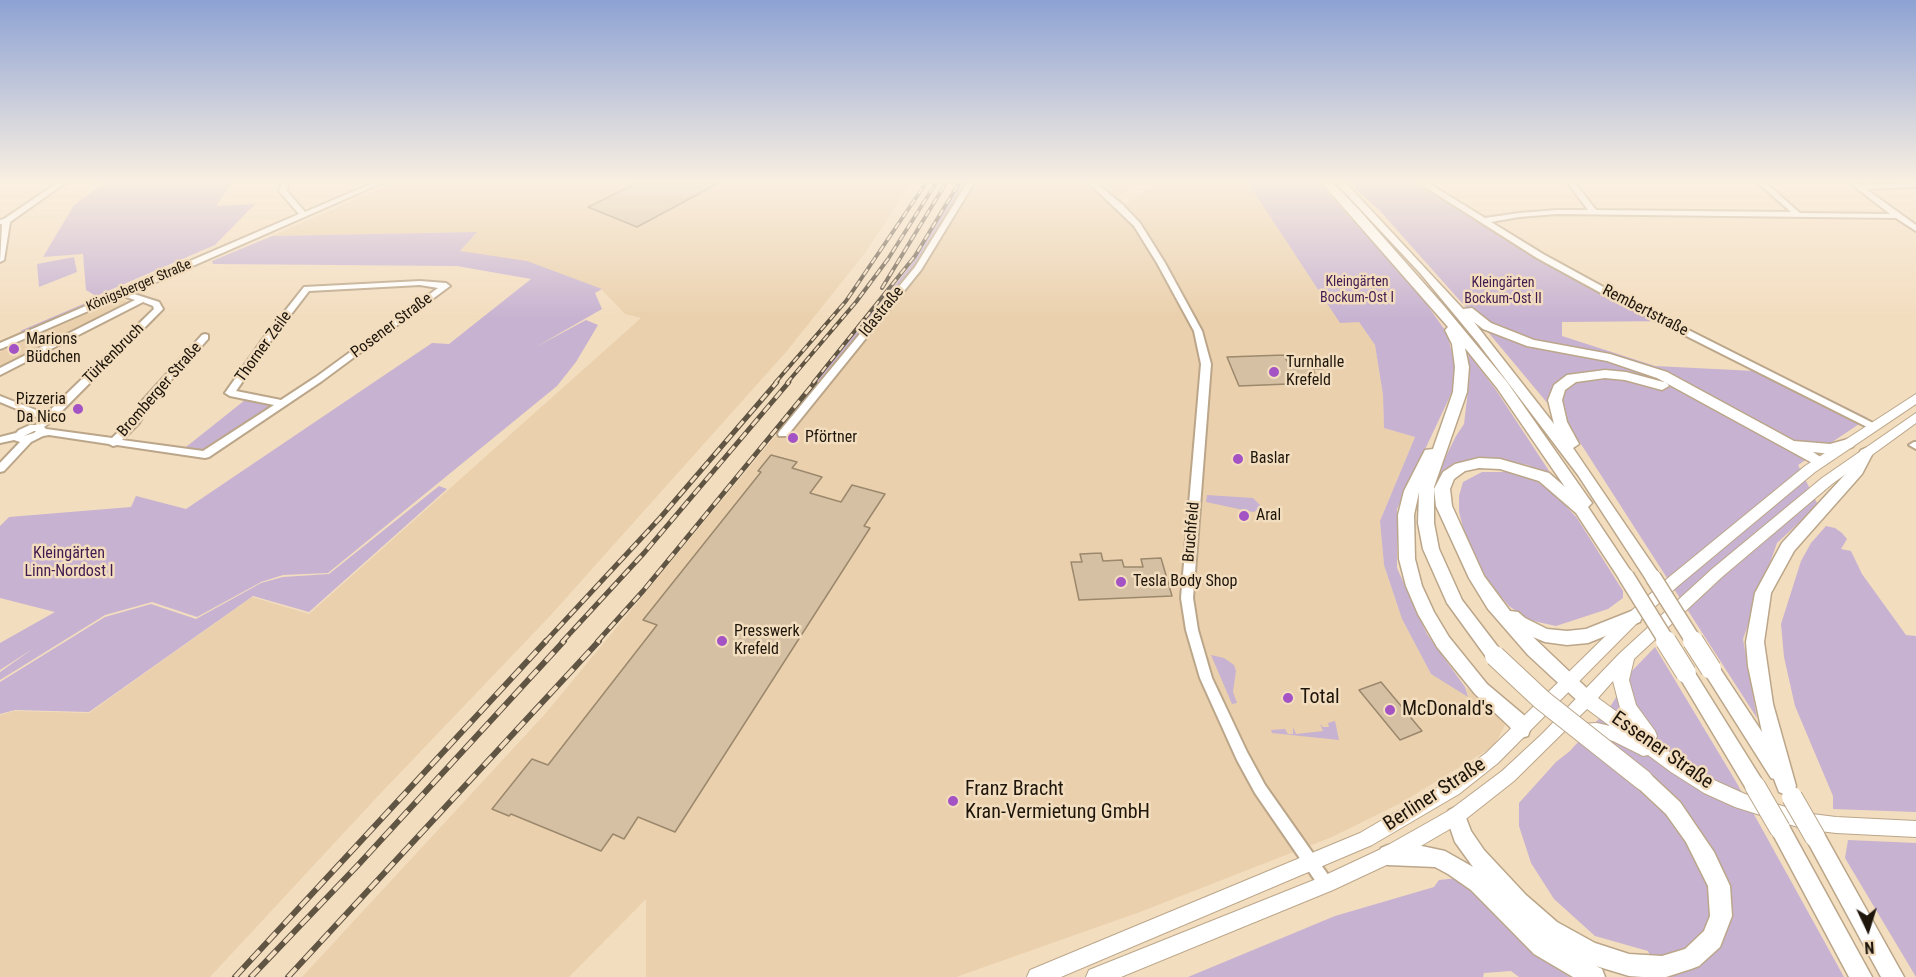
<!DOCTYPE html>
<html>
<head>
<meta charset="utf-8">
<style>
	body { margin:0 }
	#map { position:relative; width:1916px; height:977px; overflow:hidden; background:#f3ddbf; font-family:"Roboto Condensed",sans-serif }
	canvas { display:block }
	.north { position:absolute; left:1838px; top:899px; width:60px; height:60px; -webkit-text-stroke:4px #f3ddbf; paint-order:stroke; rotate:176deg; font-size:16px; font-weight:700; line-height:24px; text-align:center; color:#1e160b }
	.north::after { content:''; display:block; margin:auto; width:21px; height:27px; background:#1e160b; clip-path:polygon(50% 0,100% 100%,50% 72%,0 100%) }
</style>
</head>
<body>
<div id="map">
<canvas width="1916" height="977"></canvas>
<div class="north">N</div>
</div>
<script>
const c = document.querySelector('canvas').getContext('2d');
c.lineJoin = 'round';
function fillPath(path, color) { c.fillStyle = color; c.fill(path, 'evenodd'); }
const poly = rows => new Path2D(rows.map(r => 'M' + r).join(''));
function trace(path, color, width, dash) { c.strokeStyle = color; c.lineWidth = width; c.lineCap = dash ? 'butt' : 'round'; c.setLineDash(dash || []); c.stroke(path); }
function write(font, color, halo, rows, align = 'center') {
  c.font = font + ' "Roboto Condensed",sans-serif'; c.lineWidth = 5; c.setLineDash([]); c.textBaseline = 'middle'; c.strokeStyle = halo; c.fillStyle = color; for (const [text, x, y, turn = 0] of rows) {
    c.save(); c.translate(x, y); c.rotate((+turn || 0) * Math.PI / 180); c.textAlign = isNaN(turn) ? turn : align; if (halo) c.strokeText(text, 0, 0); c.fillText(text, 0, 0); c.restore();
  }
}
const built = poly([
	[392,183,912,183,865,253,786,352,550,616,379,795,210,977,0,977,0,715,14,711,89,713,252,597,309,614,641,318,625,314,601,289,460,251,476,232,272,236],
	[972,183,1144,183,1117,196,1126,204,1157,183,1248,183,1340,322,1359,322,1375,345,1383,395,1384,428,1415,437,1380,521,1384,565,1402,619,1431,674,1468,696,1465,687,1491,706,1505,725,1494,746,1401,803,1332,837,1140,912,956,977,646,977,646,899,569,977,302,977,545,714,775,436,795,423,921,269],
	[121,299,129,302,128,305,0,370,0,352]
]);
const green = poly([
	[104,183,232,183,216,206,255,204,215,245,96,296,86,290,83,254,43,257,74,205],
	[961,183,966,183,933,241,915,267,801,405,798,404,911,265],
	[1248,183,1319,183,1418,292,1447,333,1455,365,1452,392,1397,509,1397,568,1427,634,1465,687,1468,697,1431,674,1402,619,1384,565,1380,521,1415,437,1384,428,1383,395,1375,345,1359,322,1340,323],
	[1349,183,1418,183,1470,215,1578,274,1676,321,1562,322,1562,336,1655,366,1775,372,1868,418,1798,465,1818,505,1777,543,1743,639,1757,718,1579,441,1488,332,1380,211],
	[477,232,460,251,527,261,602,289,595,293,602,309,534,348,586,320,598,325,576,362,557,386,328,573,283,575,261,582,197,617,152,602,105,615,0,680,0,672,34,648,0,670,0,643,55,612,0,598,0,526,9,517,131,507,136,496,186,509,432,343,449,344,531,279,457,266,213,264,212,261,272,236],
	[74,257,77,272,39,287,37,264],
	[179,263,181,263,166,272,55,320,25,333,20,331],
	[1468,353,1496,390,1553,477,1528,465,1490,459,1457,464,1443,471,1439,478,1437,474,1456,436,1464,424,1470,374],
	[245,400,273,404,204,451,186,447],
	[1482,472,1512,472,1533,479,1554,493,1577,518,1623,591,1623,598,1608,609,1556,626,1529,620,1509,606,1489,583,1466,539,1459,512,1459,496,1463,482],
	[439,486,447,489,309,612,253,596,89,712,15,710,0,714,0,682,105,617,151,604,196,619,261,583,283,577,329,574],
	[1207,495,1253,498,1261,506,1254,512,1248,511,1206,502],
	[1826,526,1835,528,1842,533,1847,539,1841,549,1851,551,1862,574,1906,635,1916,636,1916,812,1833,809,1833,796,1795,706,1784,657,1781,624,1801,561,1811,543],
	[1655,647,1735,780,1844,977,1660,977,1648,951,1595,936,1554,899,1531,863,1519,826,1519,803,1556,762,1570,751,1612,704,1631,672],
	[1211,655,1224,658,1234,665,1236,671,1233,692,1237,703,1232,704],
	[1335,721,1339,740,1272,733,1271,730,1285,729,1288,734,1293,734,1293,727,1296,734,1323,731,1320,724,1323,727,1329,727,1328,723],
	[1848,840,1916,843,1916,977,1845,858],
	[1459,878,1531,952,1570,977,1519,977,1511,971,1484,973,1483,977,1188,977,1335,916,1434,887,1439,880]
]);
const building = poly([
	[637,183,719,183,637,227,588,207,637,183],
	[1284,355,1287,361,1318,360,1322,369,1313,369,1316,376,1308,376,1312,383,1239,386,1227,357,1284,355],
	[771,455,797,462,792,468,822,477,810,493,841,502,852,485,885,494,864,526,870,528,675,832,638,817,624,839,613,834,601,851,511,814,509,816,492,809,532,759,548,765,657,625,643,620,761,472,758,471,771,455],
	[1101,553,1103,561,1122,560,1124,567,1143,567,1141,559,1161,558,1172,596,1079,600,1071,562,1082,562,1080,554,1101,553],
	[1381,682,1422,731,1400,740,1359,690,1381,682]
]);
const minor = poly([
	[57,183,65,183,10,222,4,260,0,262,2,224,0,224,0,220,4,219,57,183],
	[282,183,288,183,287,191,305,212,373,183,382,183,131,293,159,302,163,309,52,421,44,427,46,429,112,438,132,419,143,400,202,335,205,334,208,335,208,339,150,403,139,423,122,440,203,451,274,405,230,396,225,393,263,339,304,287,420,281,446,283,450,286,322,381,209,457,205,458,117,445,113,446,109,444,49,435,43,436,31,442,4,471,0,472,0,463,20,442,14,440,0,443,0,437,16,433,19,430,30,425,36,425,41,419,0,402,0,396,46,414,154,309,153,306,143,302,0,375,0,368,135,300,123,296,3,348,0,349,0,343,299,214,279,191,282,183],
	[420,285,438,288,316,377,281,400,236,391,269,343,309,291,420,285],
	[34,431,36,431,34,433,24,436,34,431],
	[967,183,974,183,921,270,787,436,779,436,778,434,779,432,915,267,967,183],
	[1089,183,1096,183,1123,205,1140,223,1165,263,1202,331,1211,364,1193,598,1198,630,1212,678,1247,752,1265,785,1331,879,1333,884,1331,889,1326,891,1321,889,1255,793,1237,760,1200,678,1186,630,1181,598,1201,364,1194,331,1157,263,1134,226,1089,183],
	[1419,183,1428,183,1485,218,1519,213,1557,210,1588,210,1568,183,1575,183,1596,210,1791,212,1758,183,1766,183,1800,213,1890,214,1850,183,1857,183,1860,185,1916,183,1916,187,1866,189,1916,225,1916,231,1896,218,1557,214,1519,217,1491,222,1543,254,1607,289,1877,425,1879,427,1874,430,1871,429,1601,293,1537,258,1419,183],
	[1914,442,1916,442,1916,449,1909,445,1914,442]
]);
const major = poly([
	[1916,394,1916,404,1815,472,1678,586,1639,621,1498,763,1459,794,1372,845,1061,977,1027,977,1030,970,1360,833,1447,782,1486,753,1629,613,1668,578,1805,466,1916,394],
	[1916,413,1916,423,1832,484,1722,577,1634,659,1629,680,1636,705,1655,731,1657,736,1655,741,1683,762,1716,781,1745,794,1804,813,1836,817,1916,821,1916,837,1836,833,1804,829,1735,807,1704,793,1671,772,1648,755,1643,756,1613,741,1597,737,1580,738,1574,736,1572,731,1574,726,1580,724,1597,723,1610,726,1587,709,1514,781,1462,822,1395,861,1333,890,1121,977,1086,977,1089,970,1319,878,1381,849,1450,810,1502,771,1542,734,1620,653,1712,569,1822,478,1916,413],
	[1613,681,1620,708,1628,720,1598,698,1613,681]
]);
const highway = poly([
	[1322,183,1333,183,1361,212,1444,306,1507,382,1589,499,1592,503,1588,507,1634,576,1632,580,1626,582,1620,580,1576,513,1539,481,1500,469,1479,468,1465,471,1454,479,1450,489,1452,506,1484,576,1510,611,1518,612,1525,618,1547,629,1567,631,1586,629,1634,610,1640,612,1642,617,1640,622,1588,643,1567,645,1545,642,1533,637,1593,694,1596,699,1593,704,1587,707,1581,704,1528,655,1488,609,1469,578,1436,506,1434,489,1443,472,1455,464,1479,458,1500,459,1549,473,1565,487,1497,388,1465,348,1469,367,1467,392,1434,487,1434,523,1439,549,1462,600,1501,651,1504,656,1501,661,1495,663,1489,661,1447,603,1423,549,1418,523,1419,492,1414,515,1415,559,1422,586,1434,612,1449,637,1487,684,1525,716,1530,730,1528,736,1521,738,1514,736,1510,727,1475,694,1437,647,1418,614,1406,586,1399,559,1398,515,1404,491,1425,450,1433,449,1453,392,1455,367,1452,344,1445,330,1448,327,1322,183],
	[1336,183,1346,183,1463,309,1472,308,1491,323,1534,340,1610,354,1667,372,1794,441,1830,444,1848,439,1855,444,1853,447,1830,454,1813,452,1828,462,1821,467,1816,465,1657,378,1607,361,1527,346,1483,329,1474,322,1554,424,1548,400,1554,385,1567,375,1605,370,1626,372,1667,383,1669,386,1662,390,1625,380,1605,378,1576,382,1565,390,1562,400,1567,422,1579,444,1573,448,1661,577,1659,581,1647,581,1578,475,1478,343,1420,273,1336,183],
	[1866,448,1873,453,1862,474,1794,551,1771,593,1764,642,1773,704,1796,786,1793,792,1786,795,1779,792,1774,779,1771,778,1702,669,1705,664,1711,662,1717,664,1762,732,1748,666,1746,642,1755,593,1782,543,1851,468,1861,450,1866,448],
	[1686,666,1692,668,1762,780,1765,786,1762,792,1755,795,1748,792,1677,673,1680,668,1686,666],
	[1643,771,1650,774,1680,802,1714,852,1730,886,1732,916,1720,947,1699,966,1691,969,1666,977,1643,977,1629,976,1596,966,1602,969,1605,977,1573,977,1534,954,1471,890,1448,874,1435,867,1388,865,1381,862,1378,855,1381,848,1388,845,1417,845,1445,851,1473,867,1455,842,1446,816,1449,810,1456,807,1463,810,1471,831,1484,850,1526,895,1557,922,1595,943,1629,954,1662,956,1685,949,1704,931,1710,916,1708,886,1686,842,1666,814,1636,786,1633,780,1636,774,1643,771],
	[1780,820,1787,822,1872,977,1849,977,1770,829,1773,822,1780,820],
	[1815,828,1822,830,1904,977,1881,977,1805,837,1808,830,1815,828]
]);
const railFar2 = poly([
	[882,288,946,183],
	[775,383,846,301,926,183],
	[787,383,856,302,888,259,936,183],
	[813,383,915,256,959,183]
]);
const railFar1 = poly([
	[545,642,660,518,777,382],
	[562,642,644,553,789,382],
	[597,642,643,591,815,382]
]);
const rail = poly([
	[235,977,546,641],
	[251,977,359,864,564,641],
	[288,977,599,641]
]);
const highwayBridgeFar1 = poly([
	[1626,576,1667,642],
	[1653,577,1694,642]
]);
const highwayBridge = poly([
	[1666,641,1686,673],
	[1693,641,1711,669],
	[1495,656,1542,700,1643,780],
	[1755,786,1780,829],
	[1792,797,1815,837]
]);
const markers = [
	[14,349,6,"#a353c3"],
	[1274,372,6,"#a353c3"],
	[78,409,6,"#a353c3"],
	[793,438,6,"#a353c3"],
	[1238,459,6,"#a353c3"],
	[1244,516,6,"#a353c3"],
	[1121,582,6,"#a353c3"],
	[722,641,6,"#a353c3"],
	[1288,698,6,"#a353c3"],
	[1390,710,6,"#a353c3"],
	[953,801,6,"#a353c3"]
];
const farParknames = [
	["Kleingärten",1357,282],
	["Bockum-Ost I",1357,298],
	["Kleingärten",1503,283],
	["Bockum-Ost II",1503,299]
];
const farStreetnames = [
	["Königsberger Straße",139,286,-23]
];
const streetNames = [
	["Rembertstraße",1645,311,27],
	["Idastraße",882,312,-51],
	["Posener Straße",392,326,-37],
	["Thorner Zeile",264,347,-54],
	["Türkenbruch",114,354,-45],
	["Bromberger Straße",160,390,-49],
	["Bruchfeld",1192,532,-85]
];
const poiNames = [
	["Marions",26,340],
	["Büdchen",26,358],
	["Turnhalle",1286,363],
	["Krefeld",1286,381],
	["Pizzeria",66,400,"right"],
	["Da Nico",66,418,"right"],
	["Pförtner",805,438],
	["Baslar",1250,459],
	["Aral",1256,516],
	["Tesla Body Shop",1133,582],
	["Presswerk",734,632],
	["Krefeld",734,650]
];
const parkNames = [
	["Kleingärten",69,554],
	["Linn-Nordost I",69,572]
];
const nearPoinames = [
	["Total",1300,698],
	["McDonald's",1402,710],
	["Franz Bracht",965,790],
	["Kran-Vermietung GmbH",965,813]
];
const nearStreetnames = [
	["Essener Straße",1662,751,35],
	["Berliner Straße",1435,795,-33]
];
fillPath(built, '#ead0ac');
fillPath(green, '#c7b2d1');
fillPath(building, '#d5c0a3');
trace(building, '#9c886d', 1.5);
trace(minor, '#bba68a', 4);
trace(major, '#bba68a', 2);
trace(highway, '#bba68a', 3);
fillPath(minor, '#fff');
fillPath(major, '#fff');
fillPath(highway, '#fff');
trace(railFar2, '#605443', 4);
trace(railFar1, '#605443', 5);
trace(rail, '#605443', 6);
trace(railFar2, '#f3ddbf', 2, [7]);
trace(railFar1, '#f3ddbf', 3, [9]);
trace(rail, '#f3ddbf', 4, [12]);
trace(highwayBridgeFar1, '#bba68a', 18, []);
trace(highwayBridge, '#bba68a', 22, []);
trace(highwayBridgeFar1, '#fff', 15);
trace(highwayBridge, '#fff', 20);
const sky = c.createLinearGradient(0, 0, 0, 319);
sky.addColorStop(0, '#8da2d3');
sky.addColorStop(0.57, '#faf0e2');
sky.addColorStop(1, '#faf0e200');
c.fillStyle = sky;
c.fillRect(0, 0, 1916, 319);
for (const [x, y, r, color] of markers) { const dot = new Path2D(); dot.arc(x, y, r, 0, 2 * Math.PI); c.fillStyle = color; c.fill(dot); trace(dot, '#f3ddbf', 2); }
write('14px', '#411a50', '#f3ddbf', farParknames);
write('14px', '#1e160b', '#f3ddbf', farStreetnames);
write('16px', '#1e160b', '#f3ddbf', streetNames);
write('16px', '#1e160b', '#f3ddbf', poiNames, 'left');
write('16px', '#411a50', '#f3ddbf', parkNames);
write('20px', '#1e160b', '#f3ddbf', nearPoinames, 'left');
write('20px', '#1e160b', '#f3ddbf', nearStreetnames);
</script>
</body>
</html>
